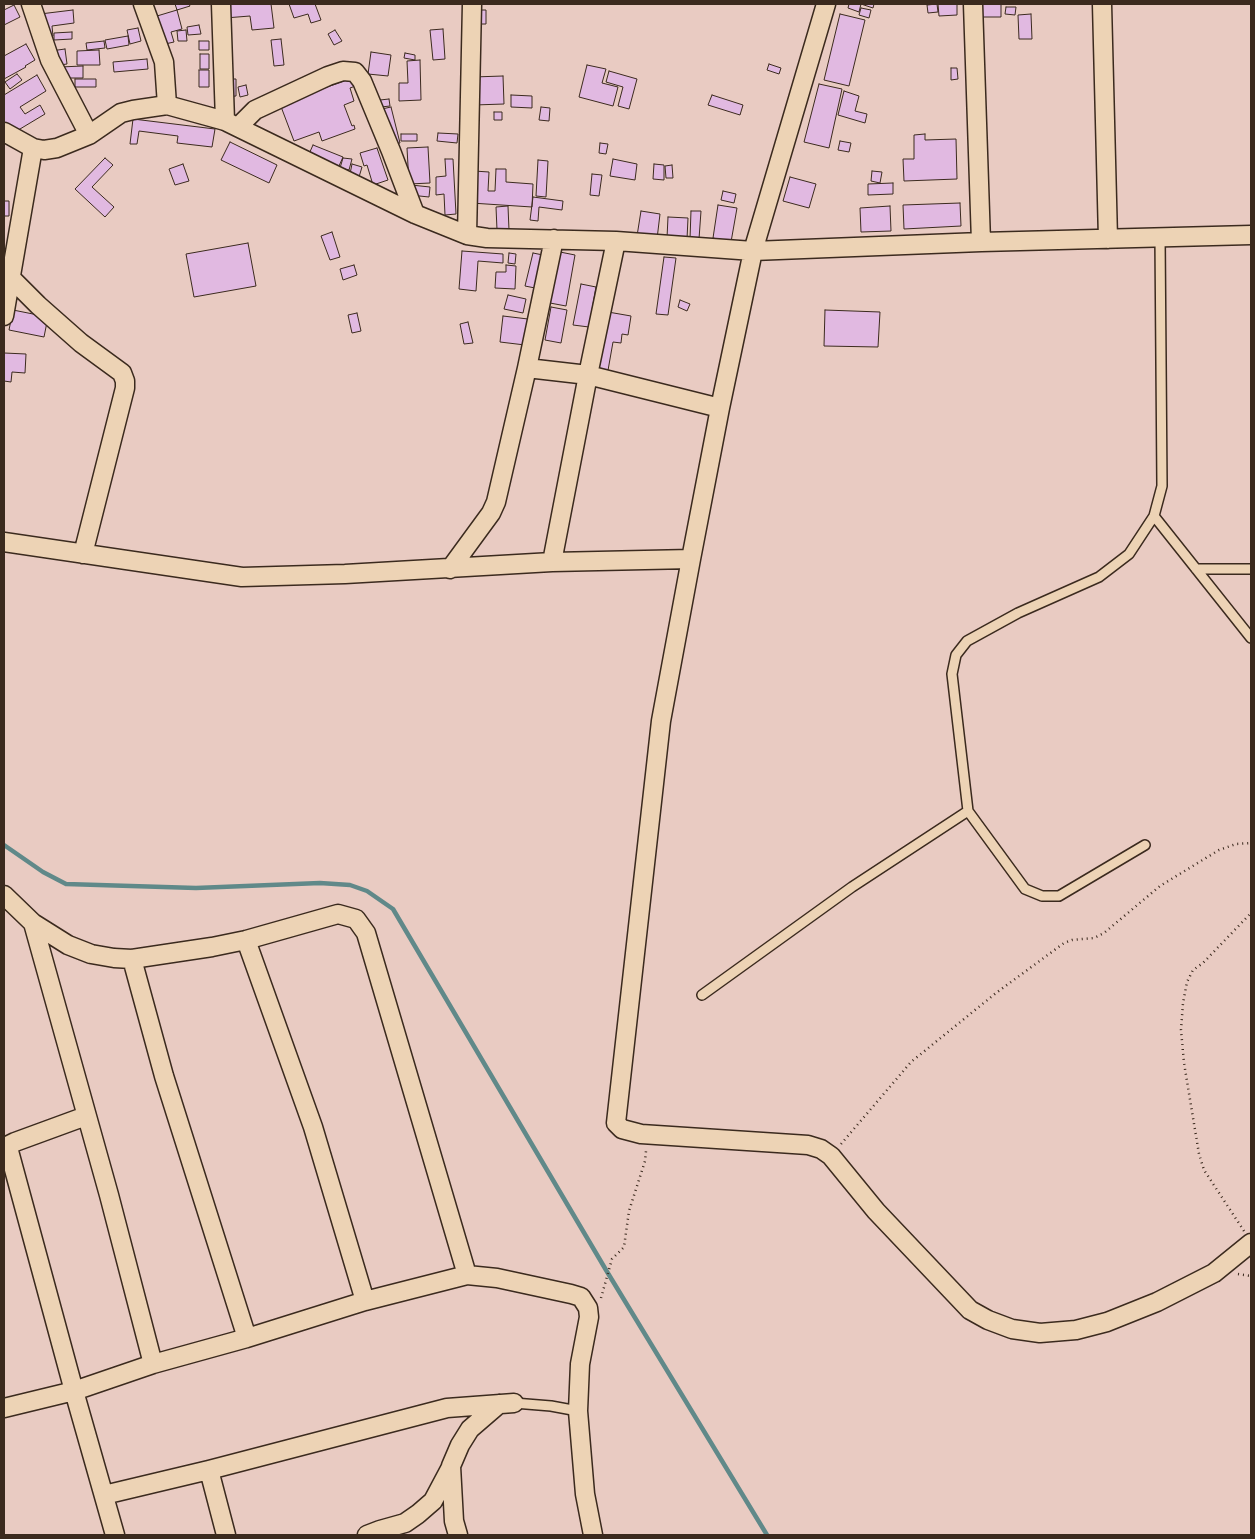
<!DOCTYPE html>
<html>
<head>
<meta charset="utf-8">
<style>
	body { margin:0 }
	#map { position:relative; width:1255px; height:1539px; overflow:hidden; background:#e9cbc2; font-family:Pangolin,sans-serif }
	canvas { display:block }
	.frame { position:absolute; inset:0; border:5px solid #3b2a1e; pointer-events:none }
</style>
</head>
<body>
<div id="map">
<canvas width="1255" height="1539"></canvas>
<div class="frame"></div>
</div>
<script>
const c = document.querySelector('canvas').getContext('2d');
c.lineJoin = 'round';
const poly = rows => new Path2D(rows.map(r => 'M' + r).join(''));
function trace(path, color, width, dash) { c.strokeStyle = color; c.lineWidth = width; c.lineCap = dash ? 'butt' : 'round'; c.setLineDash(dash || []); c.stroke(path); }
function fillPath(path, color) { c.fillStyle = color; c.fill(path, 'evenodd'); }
const stream = poly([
	[4,845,43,872,66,884,196,888,320,883,350,885,367,891,393,909,606,1270,767,1535]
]);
const building = poly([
	[175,4,189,4,190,6,177,10,175,4],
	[223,4,271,4,274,28,252,30,250,16,225,18,223,4],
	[289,4,315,4,321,20,311,23,308,14,294,18,289,4],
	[849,4,874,4,873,8,861,4,859,12,848,8,849,4],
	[937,4,938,12,928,13,927,5,937,4],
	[938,4,957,4,957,15,939,16,938,4],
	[977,4,1001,4,1001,17,977,17,977,4],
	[14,5,20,17,4,25,4,10,14,5],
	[1006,7,1016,7,1015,15,1005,14,1006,7],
	[861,8,871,10,869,18,859,15,861,8],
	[73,10,74,23,52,26,53,36,43,37,40,14,73,10],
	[177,10,182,29,171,32,174,42,165,44,157,16,177,10],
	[479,10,486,10,486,24,478,24,479,10],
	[840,14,865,20,849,86,824,80,840,14],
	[1031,14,1032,39,1019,39,1018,15,1031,14],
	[199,25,201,34,188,35,187,27,199,25],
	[138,28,141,41,130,44,127,30,138,28],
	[443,29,445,59,433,60,430,30,443,29],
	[186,30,187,41,178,41,177,31,186,30],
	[335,30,342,41,334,45,328,34,335,30],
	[72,32,72,39,54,40,54,33,72,32],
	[128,36,129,45,107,49,105,40,128,36],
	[281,39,284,65,274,66,271,40,281,39],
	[104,41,105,48,87,50,86,43,104,41],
	[199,41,209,41,209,50,199,50,199,41],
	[26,44,35,60,25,66,26,67,4,79,4,56,26,44],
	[65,49,67,64,53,66,51,51,65,49],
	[99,50,100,65,77,65,77,51,99,50],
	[371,52,391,55,388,76,368,74,371,52],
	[405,53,415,55,415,60,404,58,405,53],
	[200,54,209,54,209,69,200,69,200,54],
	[147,59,148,69,114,72,113,62,147,59],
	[420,60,421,100,399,101,399,83,408,83,407,61,420,60],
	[769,64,781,68,779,74,767,70,769,64],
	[587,65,606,69,602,83,618,87,613,106,579,97,587,65],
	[83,66,83,78,60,78,60,67,83,66],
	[951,68,957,68,958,79,951,80,951,68],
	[199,70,209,70,209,87,199,87,199,70],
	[609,71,637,79,629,109,618,106,623,87,606,82,609,71],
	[17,74,22,80,10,89,5,82,17,74],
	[37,75,46,91,20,107,25,114,40,105,45,114,5,138,4,135,4,95,37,75],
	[503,76,504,104,474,105,473,77,503,76],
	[355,77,358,85,350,88,354,101,344,105,352,126,354,125,355,129,322,141,319,132,294,141,280,104,355,77],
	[75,79,96,79,96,87,75,87,75,79],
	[225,79,236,79,236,96,226,97,225,79],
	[819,84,842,89,829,148,804,142,819,84],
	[246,85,248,95,240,97,238,87,246,85],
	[844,91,859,96,855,111,867,114,865,123,838,115,844,91],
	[511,95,532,96,532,108,511,107,511,95],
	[712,95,743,105,740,115,708,105,712,95],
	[389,99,390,106,381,107,380,100,389,99],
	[391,107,400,143,391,145,382,109,391,107],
	[541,107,550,108,549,121,539,120,541,107],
	[494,112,502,112,502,120,494,120,494,112],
	[133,119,215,129,212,147,177,143,178,136,139,131,137,144,130,144,133,119],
	[438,133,458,134,457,143,437,141,438,133],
	[401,134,417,134,417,141,401,141,401,134],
	[925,134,925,140,956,139,957,179,904,181,903,159,914,159,914,135,925,134],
	[840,141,851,143,849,152,838,150,840,141],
	[230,142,277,165,269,183,221,160,230,142],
	[600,143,608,144,606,154,599,153,600,143],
	[313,145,343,157,339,166,309,154,313,145],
	[428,147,430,183,409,184,407,148,428,147],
	[377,148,388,180,373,185,367,165,364,166,360,153,377,148],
	[105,158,113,165,92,187,114,207,105,217,75,189,105,158],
	[343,158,352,159,349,170,340,168,343,158],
	[445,159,453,159,456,214,445,215,444,194,436,195,436,177,446,176,445,159],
	[613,159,637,164,635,180,610,176,613,159],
	[538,160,548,161,546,197,536,196,538,160],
	[183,164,189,181,175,185,169,169,183,164],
	[352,164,362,167,359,177,350,174,352,164],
	[654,164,664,165,664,180,653,179,654,164],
	[672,165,673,178,666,178,665,166,672,165],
	[496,169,506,169,506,182,533,184,532,207,471,203,474,171,489,172,488,191,495,191,496,169],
	[872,171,882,172,880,183,871,181,872,171],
	[592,174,602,175,599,196,590,195,592,174],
	[790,177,816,184,809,208,783,201,790,177],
	[893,183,893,194,868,195,868,184,893,183],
	[411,185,430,187,429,197,410,195,411,185],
	[723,191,736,194,734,203,721,200,723,191],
	[533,197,563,201,562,210,539,207,538,221,530,220,533,197],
	[4,201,9,201,9,216,4,216,4,201],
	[960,203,961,226,904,229,903,205,960,203],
	[718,205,737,208,731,242,713,238,718,205],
	[508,206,509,230,497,230,496,207,508,206],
	[890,206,891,231,861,232,860,208,890,206],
	[641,211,660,214,657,239,637,236,641,211],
	[691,211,701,211,699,239,690,239,691,211],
	[668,217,688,218,687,239,667,238,668,217],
	[332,232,340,257,330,260,321,236,332,232],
	[248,243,256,286,194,297,186,254,248,243],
	[462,251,503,254,503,263,478,261,476,291,459,289,462,251],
	[560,252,575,255,566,306,550,303,560,252],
	[509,253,516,254,515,264,508,263,509,253],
	[533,253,543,255,535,288,525,286,533,253],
	[664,257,676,258,668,315,656,314,664,257],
	[354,265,357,275,343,280,340,269,354,265],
	[506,265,516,266,515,289,495,288,496,272,506,272,506,265],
	[581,284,596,287,589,327,573,325,581,284],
	[508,295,526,299,523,313,504,309,508,295],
	[680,300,690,304,687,311,678,307,680,300],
	[551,307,567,310,561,343,545,340,551,307],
	[13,310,48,317,44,337,9,330,13,310],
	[825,310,880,312,878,347,824,346,825,310],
	[608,312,631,316,628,335,622,334,621,343,613,342,607,376,598,375,608,312],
	[357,313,361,331,352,333,348,315,357,313],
	[503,316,528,319,525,345,500,342,503,316],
	[468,322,473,343,464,344,460,324,468,322],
	[4,353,26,354,25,373,12,372,11,382,4,381,4,353]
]);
const path = poly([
	[841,1144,911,1062,996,993,1064,943,1072,940,1094,938,1104,933,1160,886,1219,850,1236,844,1251,843],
	[1244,1231,1204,1170,1199,1154,1184,1063,1181,1030,1183,1003,1187,982,1193,970,1203,963,1251,913],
	[1238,1274,1251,1276],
	[601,1298,612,1259,624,1247,629,1211,645,1161,646,1151]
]);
const service = poly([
	[1154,516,1251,638],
	[1196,569,1251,569],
	[1145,845,1059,896,1042,896,1025,889,968,811,952,674,956,655,967,641,1018,613,1099,577,1129,554,1154,516,1162,486,1160,237],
	[702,995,852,887,968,811],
	[514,1403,551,1406,578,1411]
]);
const minor = poly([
	[31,4,50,60,89,135],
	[143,4,164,62,167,105],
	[221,4,225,121],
	[826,4,753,251,720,408,691,559,661,721,616,1123,622,1129,641,1134,808,1145,821,1149,831,1156,876,1211,970,1310,988,1320,1012,1329,1040,1333,1076,1330,1107,1322,1157,1302,1214,1273,1251,1243],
	[973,4,981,242],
	[1102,4,1108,239],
	[238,127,255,110,328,76,343,71,355,72,362,81,391,151,415,214],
	[4,132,33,148,44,150,57,148,89,135,121,113,133,110,167,105,225,121,415,214,467,235,487,238,616,241,753,251,981,242,1251,235],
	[467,235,472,4],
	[11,278,38,305,81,343,122,373,125,381,125,388,83,554],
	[4,316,33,148],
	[527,368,588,375,720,408],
	[4,542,242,577,345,574,552,562,691,559],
	[552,562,588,375,616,241],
	[450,569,491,513,496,502,527,368,554,239],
	[4,895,33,923,68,945,91,954,114,958,132,959,212,947,246,940,338,914,356,919,366,933,467,1275,497,1278,571,1294,581,1297,588,1308,589,1317,580,1364,578,1411,585,1494,593,1535],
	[33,923,109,1195,153,1364],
	[246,940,313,1127,365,1301],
	[132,959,164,1076,247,1338],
	[86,1116,15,1142,9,1145,9,1151,74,1391,115,1535],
	[4,1408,74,1391,153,1364,247,1338,365,1301,467,1275],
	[209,1470,226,1535],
	[104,1495,209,1470,447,1408,514,1403],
	[367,1535,380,1530,405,1523,418,1514,433,1501,450,1469],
	[458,1535,454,1521,451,1466,460,1445,470,1429,499,1404]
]);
trace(stream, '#608989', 4.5);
fillPath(building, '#e1b9e1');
trace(building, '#3b2a1e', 1);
trace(service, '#3b2a1e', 12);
trace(minor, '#3b2a1e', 21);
trace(path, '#3b2a1e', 2.5, [1, 4]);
trace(service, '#edd3b5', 9);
trace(minor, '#edd3b5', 18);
</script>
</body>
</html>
